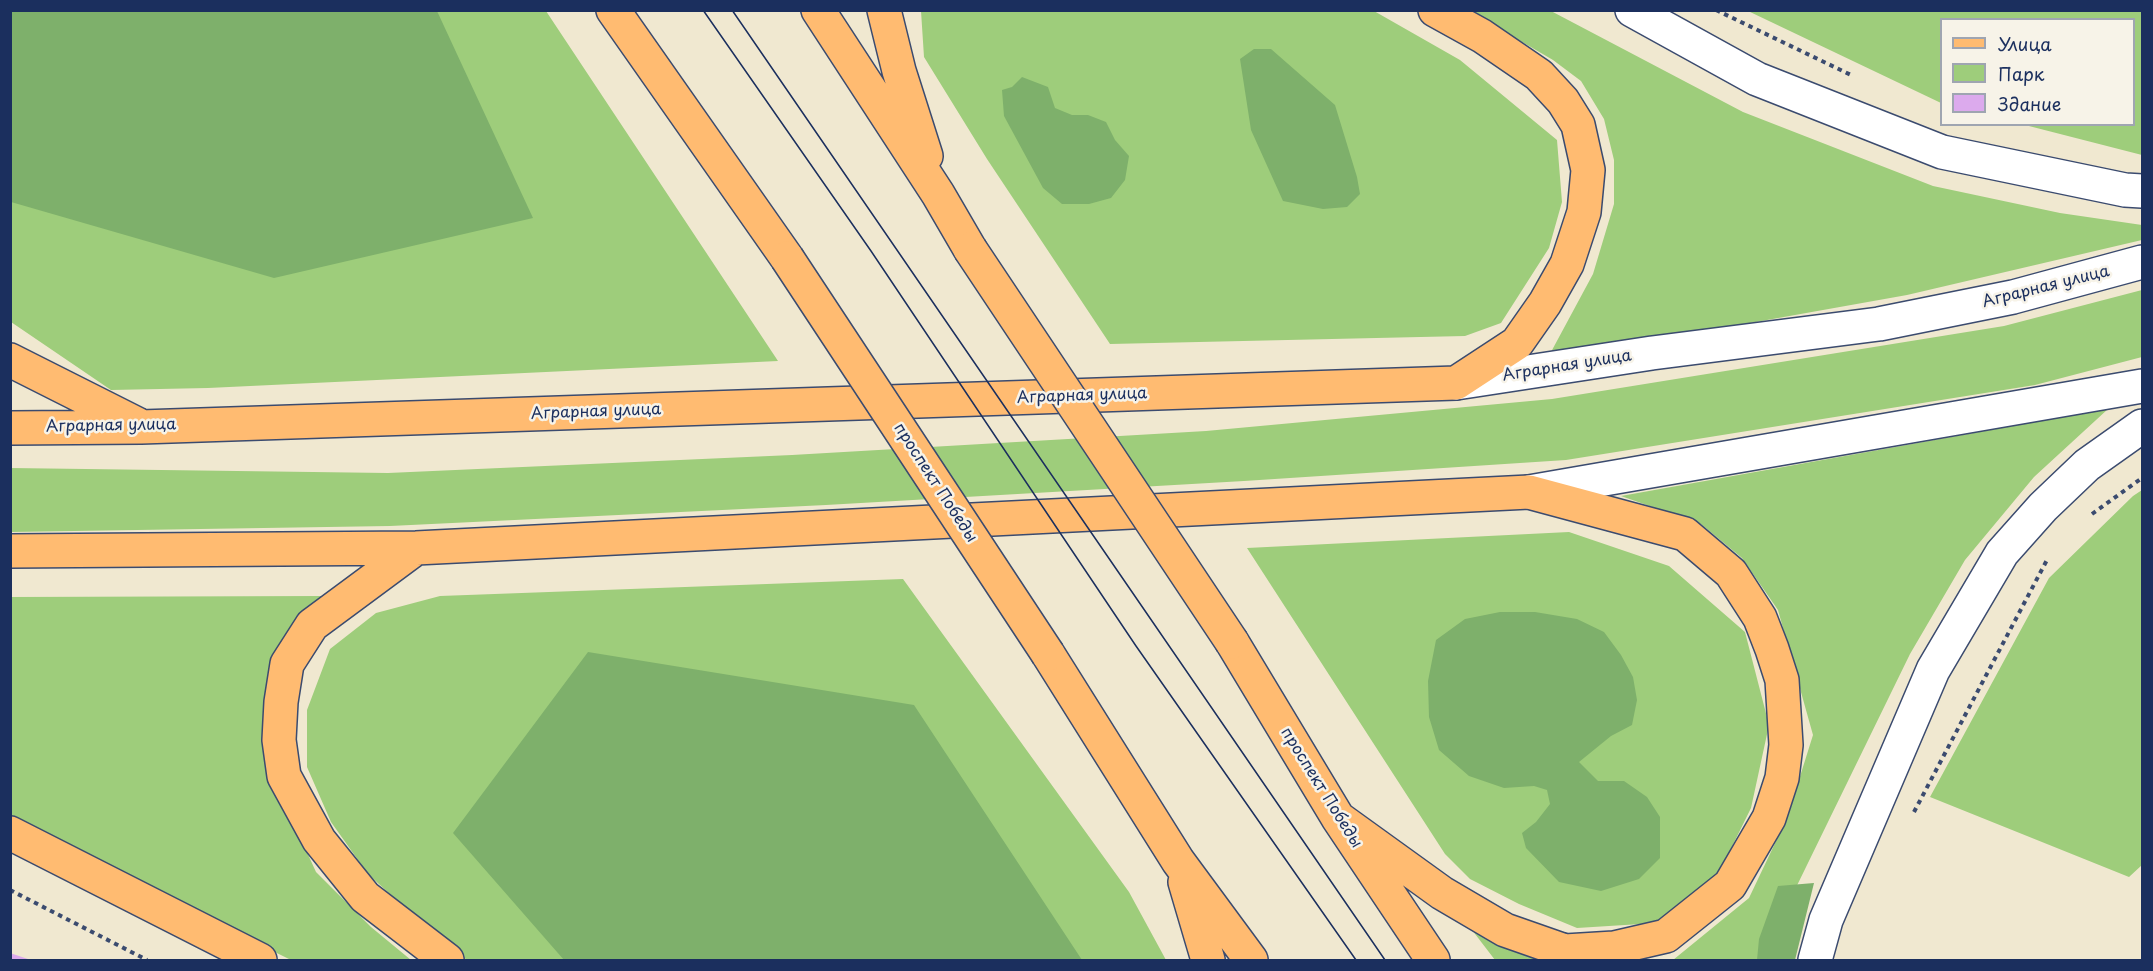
<!DOCTYPE html>
<html>
<head>
<meta charset="utf-8">
<style>
	body { margin:0 }
	#map { position:relative; width:2153px; height:971px; overflow:hidden; background:#f0e8d0; font-family:"Playpen Sans",sans-serif }
	canvas { display:block }
	.frame { position:absolute; inset:0; border:12px solid #1b2f5e; pointer-events:none }
	.legend { position:absolute; left:1940px; top:18px; width:195px; height:108px; box-sizing:border-box; background:#f7f3e8; border:2px solid #9fa5b1; margin:0; padding:8px 10px; list-style:none; font-size:18px; color:#1b2f5e }
	.legend li { display:flex; align-items:center; gap:12px; height:30px }
	.legend b { width:30px; border:2px solid #9fa5b1 }
</style>
</head>
<body>
<div id="map">
<canvas width="2153" height="971"></canvas>
<div class="frame"></div>
<ul class="legend">
<li><b style="height:8px;background:#ffbb71"></b>Улица</li>
<li><b style="height:16px;background:#9ecd7b"></b>Парк</li>
<li><b style="height:16px;background:#dcaaed"></b>Здание</li>
</ul>
</div>
<script>
const c = document.querySelector('canvas').getContext('2d');
c.lineJoin = 'round';
function fillPath(path, color) { c.fillStyle = color; c.fill(path, 'evenodd'); }
const poly = rows => new Path2D(rows.map(r => 'M' + r).join(''));
function trace(path, color, width, dash) { c.strokeStyle = color; c.lineWidth = width; c.lineCap = dash ? 'butt' : 'round'; c.setLineDash(dash || []); c.stroke(path); }
function write(font, color, halo, rows, align = 'center') {
  c.font = font + ' "Playpen Sans",sans-serif'; c.lineWidth = 5; c.setLineDash([]); c.textBaseline = 'middle'; c.strokeStyle = halo; c.fillStyle = color; for (const [text, x, y, turn = 0] of rows) {
    c.save(); c.translate(x, y); c.rotate((+turn || 0) * Math.PI / 180); c.textAlign = isNaN(turn) ? turn : align; if (halo) c.strokeText(text, 0, 0); c.fillText(text, 0, 0); c.restore();
  }
}
const green = poly([
	[10,11,546,11,778,361,208,388,111,390,11,322],
	[921,11,1374,11,1460,60,1557,140,1562,202,1549,248,1501,323,1465,336,1110,344,987,159,924,57],
	[1469,11,1551,11,1743,112,1933,186,2060,213,2142,225,2142,240,1907,295,1739,325,1551,352,1593,274,1614,204,1614,160,1604,119,1581,81,1553,60],
	[1748,11,2142,11,2142,155,2025,125,2134,124,2134,20,1942,20,1941,103],
	[2142,290,2142,357,2035,385,1566,460,1244,481,826,505,390,526,11,532,10,468,388,473,792,455,1206,431,1552,399,2004,326],
	[2108,409,2034,477,1965,560,1910,654,1786,908,1777,960,1673,960,1749,898,1787,818,1813,735,1778,610,1742,558,1701,524,1621,496],
	[2142,490,2142,865,2129,877,1930,797,2049,578,2133,496],
	[1569,532,1669,566,1745,632,1769,725,1751,808,1716,879,1657,923,1577,928,1519,904,1470,879,1445,854,1247,548],
	[903,579,1129,892,1166,960,467,960,438,938,368,874,331,822,307,767,307,710,330,649,376,613,440,596],
	[324,596,268,767,316,872,371,927,411,960,291,960,11,822,10,597],
	[1472,930,1548,960,1495,960]
]);
const forest = poly([
	[10,11,437,11,533,218,274,278,11,202],
	[1254,49,1271,49,1335,105,1357,177,1360,194,1347,207,1323,209,1283,201,1251,130,1240,59],
	[1022,77,1048,87,1055,108,1072,115,1088,115,1106,122,1115,140,1129,156,1125,180,1111,198,1089,204,1062,204,1043,188,1004,116,1002,90,1012,87],
	[1500,612,1535,612,1577,619,1604,632,1621,655,1633,677,1637,700,1632,725,1611,736,1579,762,1598,781,1624,781,1647,797,1660,817,1660,858,1639,879,1601,891,1559,882,1526,848,1522,833,1536,822,1550,804,1547,790,1534,786,1504,788,1469,776,1439,750,1429,717,1428,681,1436,640,1465,619],
	[588,652,914,705,1082,960,564,960,453,833],
	[1814,883,1795,960,1757,960,1759,939,1778,886]
]);
const building = poly([
	[10,953,31,960,10,960]
]);
const path = poly([
	[1716,10,1851,75],
	[2092,514,2142,478],
	[1914,812,2048,558],
	[10,890,147,960]
]);
const tertiary = poly([
	[1632,10,1757,79,1942,152,2125,190,2142,191],
	[1456,383,1652,353,1879,324,2013,297,2142,262],
	[1529,492,2142,386],
	[1815,960,1826,920,1933,670,2002,553,2043,507,2087,465,2142,426]
]);
const primary = poly([
	[613,10,787,258],
	[818,10,938,194,970,249],
	[884,10,899,71,926,156],
	[10,360,137,424],
	[10,428,141,427,1456,383,1517,343,1545,303,1567,264,1584,212,1588,170,1578,125,1563,101,1539,75,1482,36,1435,10],
	[416,548,312,625,287,664,281,702,279,740,284,776,319,840,365,897,447,960],
	[10,551,416,548,1529,492,1685,534,1731,573,1760,618,1772,649,1782,680,1786,745,1782,778,1769,818,1730,885,1666,936,1614,948,1565,951,1505,930,1442,893,1338,818],
	[1232,642,1338,818,1433,960],
	[1048,654,1178,861,1251,960],
	[10,833,260,960],
	[1185,882,1208,960]
]);
const tram = poly([
	[703,10,871,251,1136,646,1356,960],
	[732,10,1385,960]
]);
const primaryBridge = poly([
	[970,249,1232,642],
	[787,258,1048,654]
]);
const streetNames = [
	["Аграрная улица",2046,287,-14],
	["Аграрная улица",1567,366,-9],
	["Аграрная улица",1082,396,-2],
	["Аграрная улица",596,412,-2],
	["Аграрная улица",111,426,-1],
	["проспект Победы",935,483,57],
	["проспект Победы",1321,788,58]
];
fillPath(green, '#9ecd7b');
fillPath(forest, '#7eb06b');
fillPath(building, '#dcaaed');
trace(tertiary, '#3b4b6f', 36);
trace(primary, '#3b4b6f', 36);
trace(path, '#3b4b6f', 4, [4.5, 4.5]);
trace(tertiary, '#fff', 33);
trace(primary, '#ffbb71', 33);
trace(tram, '#1b2f5e', 1.5);
trace(primaryBridge, '#3b4b6f', 36, []);
trace(primaryBridge, '#ffbb71', 33);
write('16px', '#1b2f5e', '#f7f3e8', streetNames);
</script>
</body>
</html>
